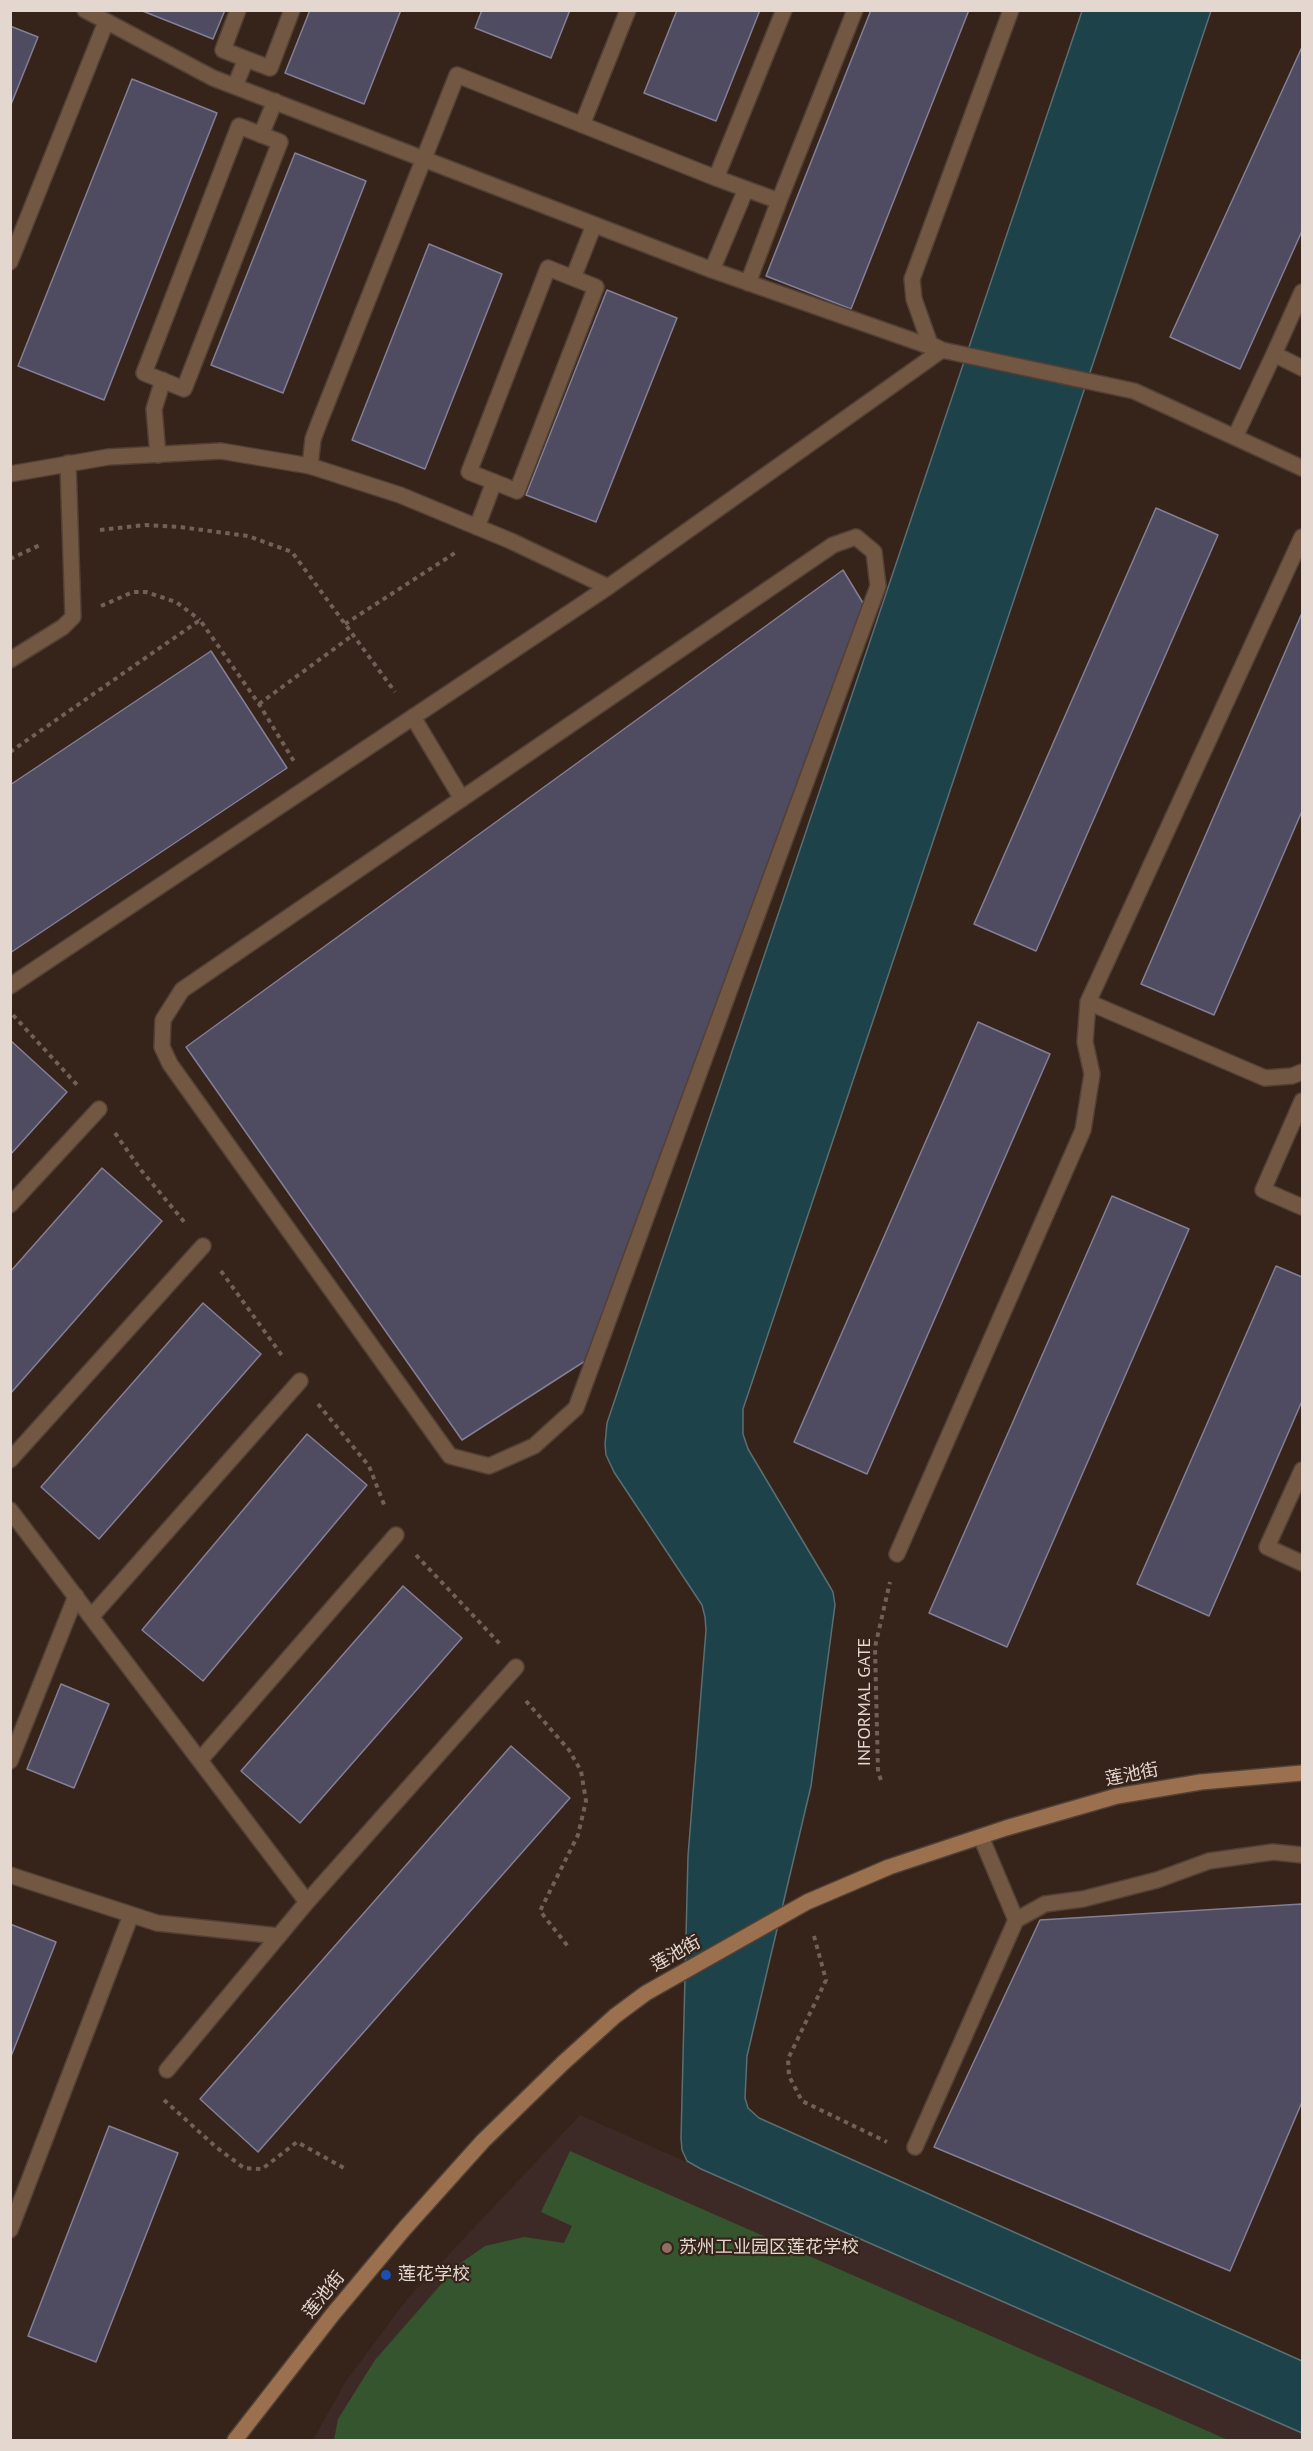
<!DOCTYPE html>
<html>
<head>
<meta charset="utf-8">
<style>
	body { margin:0 }
	#map { position:relative; width:1313px; height:2451px; overflow:hidden; background:#362319; font-family:"PT Sans",sans-serif }
	canvas { display:block }
	.frame { position:absolute; inset:0; border:12px solid #e4d7d0; pointer-events:none }
</style>
</head>
<body>
<div id="map">
<canvas width="1313" height="2451"></canvas>
<div class="frame"></div>
</div>
<script>
const c = document.querySelector('canvas').getContext('2d');
c.lineJoin = 'round';
function fillPath(path, color) { c.fillStyle = color; c.fill(path, 'evenodd'); }
const poly = rows => new Path2D(rows.map(r => 'M' + r).join(''));
function trace(path, color, width, dash) { c.strokeStyle = color; c.lineWidth = width; c.lineCap = dash ? 'butt' : 'round'; c.setLineDash(dash || []); c.stroke(path); }
function write(font, color, halo, rows, align = 'center') {
  c.font = font + ' "PT Sans","Noto Sans SC",sans-serif'; c.lineWidth = 4.5; c.setLineDash([]); c.textBaseline = 'middle'; c.strokeStyle = halo; c.fillStyle = color; for (const [text, x, y, turn = 0] of rows) {
    c.save(); c.translate(x, y); c.rotate((+turn || 0) * Math.PI / 180); c.textAlign = isNaN(turn) ? turn : align; if (halo) c.strokeText(text, 0, 0); c.fillText(text, 0, 0); c.restore();
  }
}
const education = poly([
	[580,2115,1302,2433,1302,2440,313,2440,346,2381,408,2298]
]);
const green = poly([
	[570,2151,1228,2440,334,2440,338,2419,375,2360,458,2265,485,2246,524,2237,564,2243,572,2226,541,2212]
]);
const water = poly([
	[1082,11,1211,11,743,1409,743,1434,748,1449,829,1585,833,1592,835,1605,811,1786,747,2056,745,2098,748,2108,759,2118,1302,2361,1302,2433,701,2169,687,2161,682,2150,681,2138,688,1856,706,1630,705,1617,702,1605,614,1472,606,1455,605,1444,607,1423,1082,11]
]);
const building = poly([
	[140,10,225,10,213,39,140,10],
	[310,10,401,10,364,104,285,73,310,10],
	[482,10,570,10,551,58,475,28,482,10],
	[677,10,760,10,716,121,644,93,677,10],
	[871,10,969,10,851,309,766,276,871,10],
	[10,26,38,37,10,107,10,26],
	[1302,47,1302,231,1240,369,1170,337,1302,47],
	[132,79,217,113,104,400,18,366,132,79],
	[295,153,366,181,283,393,211,365,295,153],
	[429,244,502,274,425,469,352,440,429,244],
	[607,290,677,318,596,522,526,495,607,290],
	[1156,508,1218,535,1036,951,974,924,1156,508],
	[843,570,866,608,596,1354,462,1440,186,1047,843,570],
	[1302,613,1302,811,1214,1015,1141,984,1302,613],
	[211,651,287,768,10,953,10,785,211,651],
	[978,1022,1050,1054,867,1474,794,1442,978,1022],
	[10,1040,67,1092,10,1155,10,1040],
	[102,1168,162,1221,10,1394,10,1272,102,1168],
	[1112,1196,1189,1229,1007,1647,929,1613,1112,1196],
	[1276,1266,1302,1277,1302,1401,1209,1616,1137,1584,1276,1266],
	[203,1303,261,1354,99,1539,41,1487,203,1303],
	[307,1434,367,1485,203,1681,142,1630,307,1434],
	[403,1586,462,1638,300,1823,241,1771,403,1586],
	[61,1684,109,1704,74,1788,27,1769,61,1684],
	[511,1746,570,1798,258,2152,200,2099,511,1746],
	[1302,1904,1302,2102,1230,2271,934,2147,1040,1920,1302,1904],
	[10,1924,56,1942,10,2059,10,1924],
	[109,2126,178,2153,96,2362,28,2336,109,2126]
]);
const path = poly([
	[100,530,145,525,180,527,248,536,292,552,395,692],
	[10,559,40,545],
	[101,606,133,592,146,592,176,602,200,620],
	[345,624,458,551],
	[259,704,353,635],
	[10,752,200,620,259,704,295,763],
	[13,1015,79,1087],
	[115,1133,141,1170,186,1224],
	[221,1271,283,1357],
	[318,1404,369,1466,385,1507],
	[416,1555,500,1644],
	[526,1701,569,1750,581,1771,586,1801,578,1835,540,1911,570,1949],
	[881,1780,878,1772,875,1647,890,1582],
	[814,1936,826,1980,788,2059,789,2076,802,2101,887,2142],
	[164,2100,216,2147,244,2168,262,2169,297,2142,344,2168]
]);
const service = poly([
	[85,10,213,78,712,270,940,350],
	[238,10,223,50,246,59],
	[784,10,716,178,779,201,855,10],
	[235,86,246,59,270,68,292,10],
	[582,125,628,10],
	[239,126,280,142,184,389,144,373,239,126],
	[261,135,275,101],
	[10,262,106,22],
	[548,268,596,287,517,491,469,472,548,268],
	[712,270,746,189],
	[573,278,594,225],
	[748,283,779,201],
	[1274,354,1302,292],
	[1235,437,1274,354,1302,368],
	[158,455,154,409,163,380],
	[310,466,313,439,319,423,457,75,716,178],
	[856,537,874,552,878,586,576,1408,534,1446,489,1466,450,1456,170,1064,162,1047,163,1020,182,990,833,545,856,537],
	[1302,537,1088,1002,1265,1078,1292,1076,1302,1072],
	[10,660,63,627,73,617,68,463],
	[413,717,462,799],
	[1302,1101,1263,1190,1302,1207],
	[10,1205,99,1109],
	[10,1460,203,1246],
	[1302,1470,1267,1547,1302,1563],
	[10,1510,307,1902],
	[897,1554,1083,1130,1092,1074,1085,1042,1088,1002],
	[91,1617,300,1381],
	[200,1760,396,1535],
	[10,1761,76,1596],
	[981,1837,1016,1920],
	[10,1875,157,1923,279,1936],
	[167,2070,307,1902,516,1667],
	[915,2147,1016,1920,1045,1904,1083,1899,1157,1880,1209,1861,1273,1852,1302,1855],
	[10,2230,131,1915]
]);
const minor = poly([
	[1011,10,912,279,914,299,930,344,942,350,1134,391,1302,468],
	[10,474,108,457,221,451,310,466,400,495,511,541,608,587],
	[477,527,494,482],
	[10,986,608,587,942,350]
]);
const secondary = poly([
	[235,2440,333,2314,405,2228,483,2141,563,2063,615,2016,646,1993,807,1902,889,1867,1006,1828,1117,1796,1201,1782,1302,1773]
]);
const markers = [
	[667,2248,6,"#8d6e63"],
	[386,2275,6,"#1a4fb4"]
];
const streetNames = [
	["INFORMAL GATE",865,1702,-90],
	["莲池街",1132,1775,-11],
	["莲池街",676,1954,-29],
	["莲池街",324,2295,-51]
];
const poiNames = [
	["苏州工业园区莲花学校",679,2248],
	["莲花学校",398,2275]
];
fillPath(education, '#3d2a26');
fillPath(green, '#35552e');
fillPath(water, '#1e4249');
trace(water, '#596f72', 1.5);
fillPath(building, '#4f4b60');
trace(building, '#837f96', 1.5);
trace(service, '#524036', 18);
trace(minor, '#524036', 18);
trace(secondary, '#524036', 18);
trace(path, '#716057', 4, [4.5, 4.5]);
trace(service, '#725742', 15);
trace(minor, '#725742', 15);
trace(secondary, '#9b704f', 15);
for (const [x, y, r, color] of markers) { const dot = new Path2D(); dot.arc(x, y, r, 0, 2 * Math.PI); c.fillStyle = color; c.fill(dot); trace(dot, '#362319', 2); }
write('18px', '#e4d7d0', '#362319', streetNames);
write('18px', '#e4d7d0', '#362319', poiNames, 'left');
</script>
</body>
</html>
